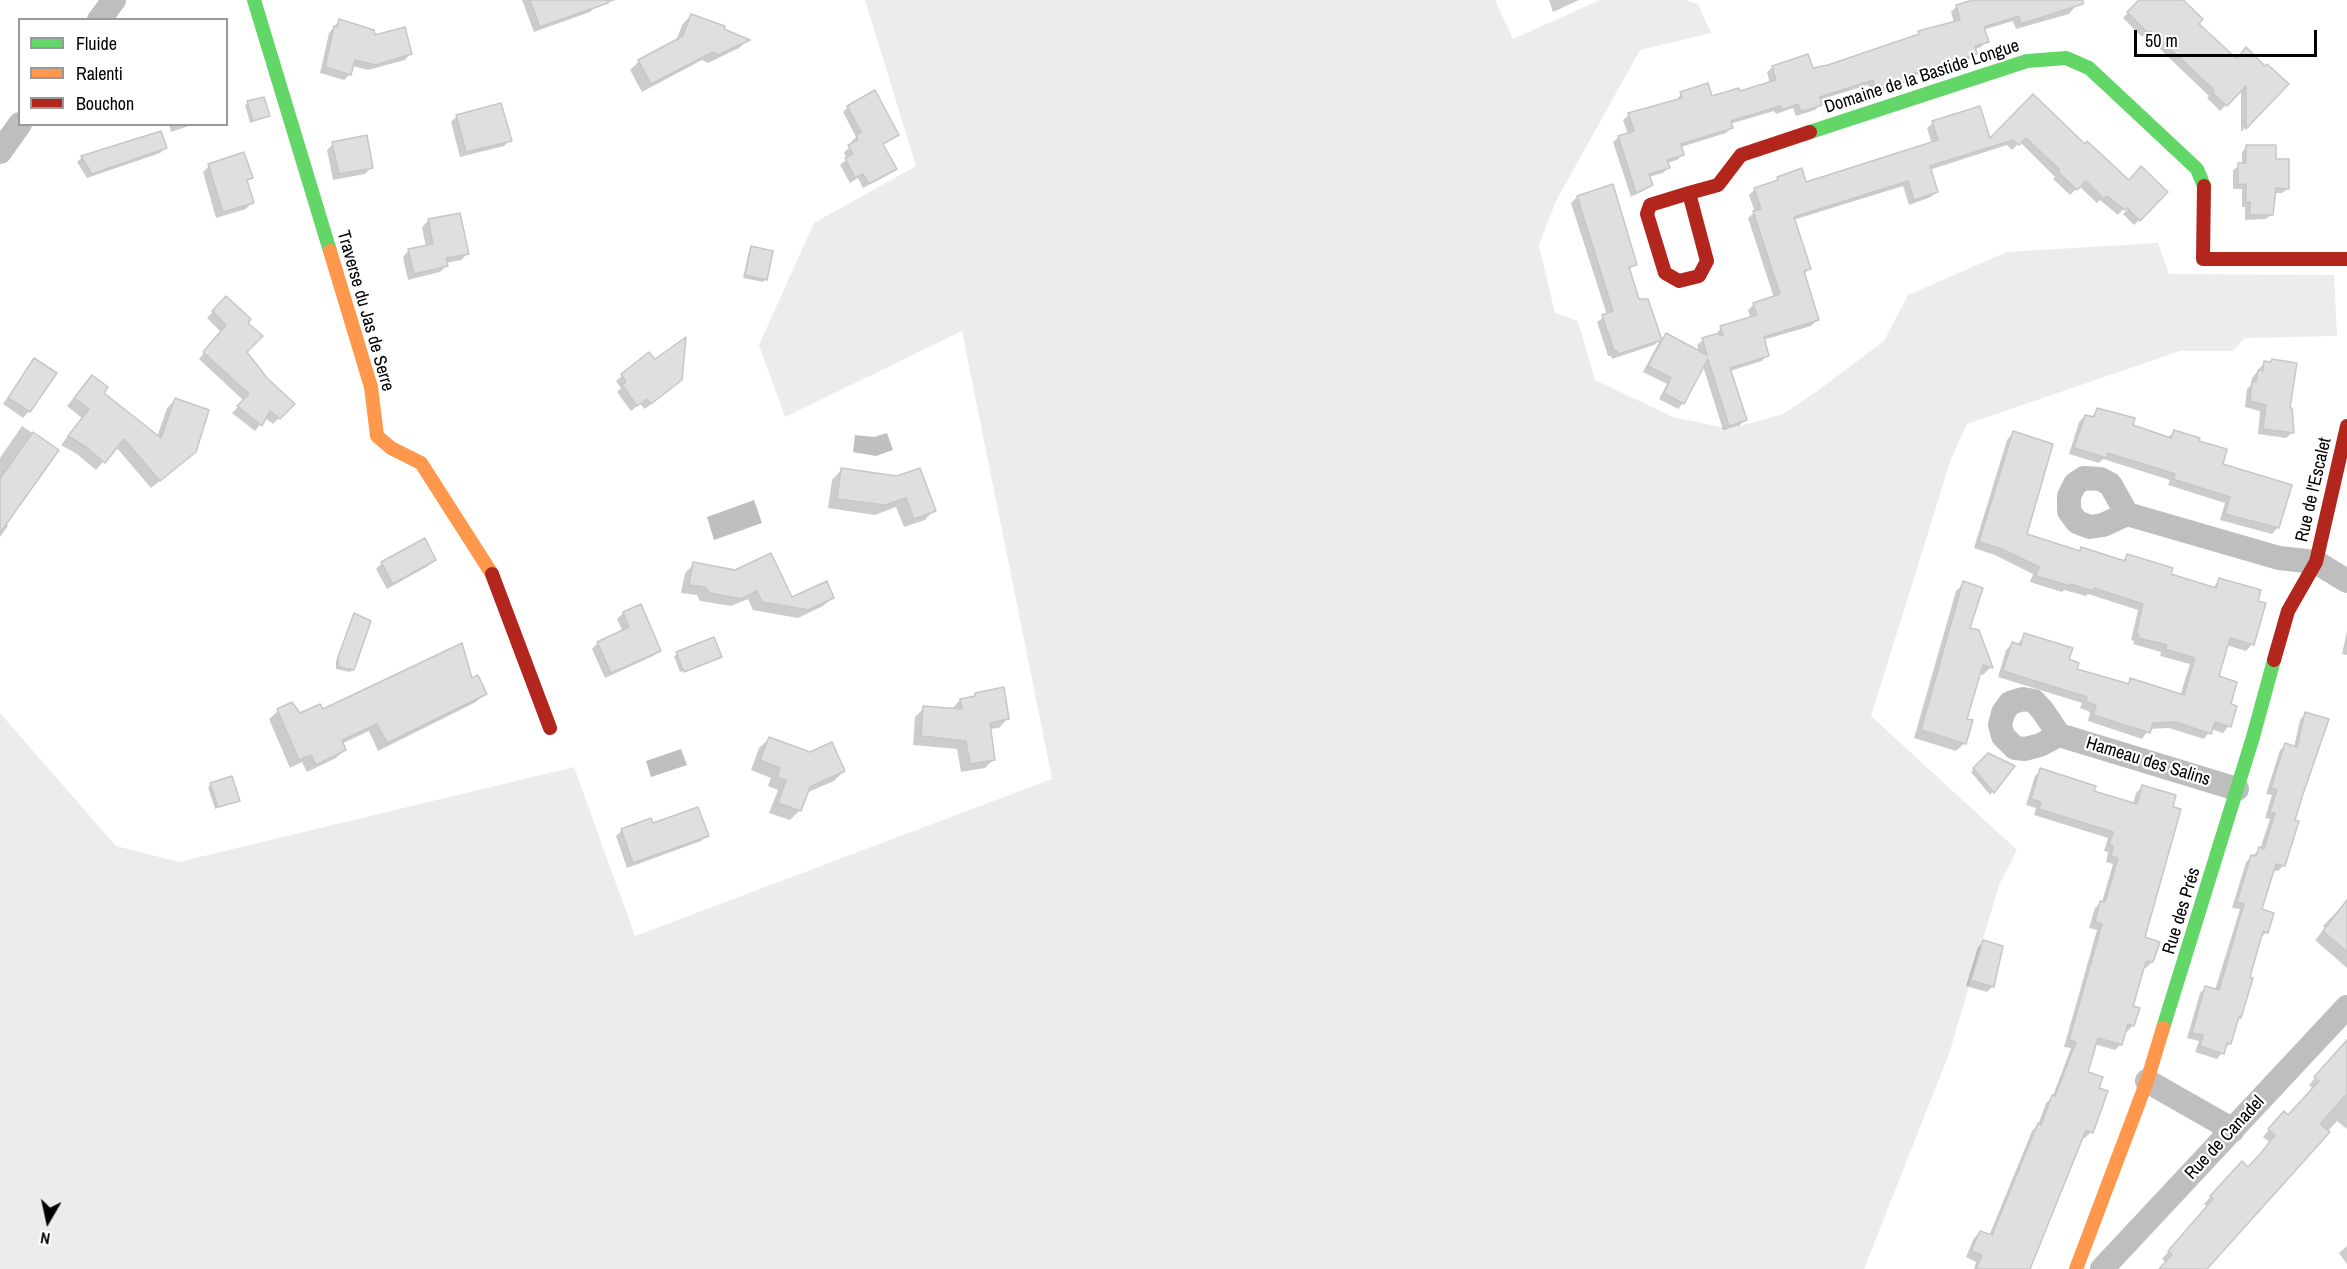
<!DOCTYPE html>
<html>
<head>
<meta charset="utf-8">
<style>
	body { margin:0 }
	#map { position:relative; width:2347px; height:1269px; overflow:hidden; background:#fff; font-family:"Archivo Narrow",sans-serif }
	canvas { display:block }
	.legend { position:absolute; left:18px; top:18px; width:210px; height:108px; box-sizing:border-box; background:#fff; border:2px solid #999; margin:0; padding:8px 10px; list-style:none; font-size:18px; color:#000 }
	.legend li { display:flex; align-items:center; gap:12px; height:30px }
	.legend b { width:30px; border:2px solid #999 }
	.north { position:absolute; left:18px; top:1191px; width:60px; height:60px; -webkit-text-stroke:4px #fff; paint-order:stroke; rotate:189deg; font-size:16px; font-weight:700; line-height:24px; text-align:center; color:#000 }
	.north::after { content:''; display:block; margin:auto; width:21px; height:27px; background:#000; clip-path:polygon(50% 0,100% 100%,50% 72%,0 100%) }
	.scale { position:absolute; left:2134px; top:30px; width:183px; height:27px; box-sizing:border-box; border:3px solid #000; border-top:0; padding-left:8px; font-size:18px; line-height:21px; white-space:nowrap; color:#000; -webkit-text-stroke:4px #fff; paint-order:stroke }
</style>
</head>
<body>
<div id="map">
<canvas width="2347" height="1269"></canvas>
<ul class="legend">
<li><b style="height:8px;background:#63d668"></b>Fluide</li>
<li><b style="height:8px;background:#ff974d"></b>Ralenti</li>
<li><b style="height:8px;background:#b3261e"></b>Bouchon</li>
</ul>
<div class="north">N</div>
<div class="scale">50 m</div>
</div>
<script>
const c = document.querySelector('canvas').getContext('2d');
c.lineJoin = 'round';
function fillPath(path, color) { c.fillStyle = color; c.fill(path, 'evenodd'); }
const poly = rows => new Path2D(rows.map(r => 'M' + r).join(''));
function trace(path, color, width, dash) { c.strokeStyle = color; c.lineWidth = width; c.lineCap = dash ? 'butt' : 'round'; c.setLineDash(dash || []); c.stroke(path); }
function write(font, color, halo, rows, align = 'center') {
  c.font = font + ' "Archivo Narrow",sans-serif'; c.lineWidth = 4.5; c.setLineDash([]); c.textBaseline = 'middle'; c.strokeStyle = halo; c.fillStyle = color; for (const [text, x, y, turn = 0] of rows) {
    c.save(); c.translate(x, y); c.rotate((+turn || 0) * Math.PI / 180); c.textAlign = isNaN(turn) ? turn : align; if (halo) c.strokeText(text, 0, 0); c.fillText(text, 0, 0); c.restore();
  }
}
const green = poly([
	[865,0,1495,0,1513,39,1600,0,1685,0,1698,4,1711,33,1640,50,1556,201,1539,245,1555,313,1578,321,1595,380,1673,417,1730,429,1783,414,1820,389,1884,341,1908,295,2007,252,2158,243,2169,274,2334,275,2337,336,2245,338,2233,351,2180,351,1967,424,1951,459,1871,716,2017,850,1999,885,1949,1054,1864,1269,0,1269,0,713,116,846,179,862,574,767,635,936,1052,779,962,331,785,417,759,345,814,223,916,166]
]);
const water = poly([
	[887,433,893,450,876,456,853,452,855,435,874,437],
	[754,500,762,523,714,540,707,517],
	[681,749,687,765,651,777,646,761]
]);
const shadow = poly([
	[522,0,616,0,595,7,590,12,534,32],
	[1549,0,1579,0,1553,12],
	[1979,0,2083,0,2073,3,2074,8,2069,14,2016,29,2013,21,1983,30,1987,41,1981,47,1975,49,1976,53,1970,59,1963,61,1957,67,1941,72,1939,68,1904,79,1899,86,1871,95,1868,85,1819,100,1820,105,1815,110,1796,116,1793,108,1776,114,1774,111,1730,124,1731,128,1726,133,1681,147,1683,154,1677,160,1667,163,1668,168,1663,173,1649,177,1651,184,1645,190,1631,197,1613,142,1619,137,1628,134,1623,120,1629,115,1676,101,1681,94,1711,98,1739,93,1770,84,1767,72,1773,67,1812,70,1828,66,1914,38,1919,33,1954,23,1951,12,1957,6],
	[2140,0,2181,0,2197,24,2236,60,2265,68,2287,84,2241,132,2241,89,2220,111,2207,98,2209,96,2160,49,2144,35,2142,37,2123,18],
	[691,15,747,40,739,48,708,63,702,60,642,92,630,70,639,61,676,41,682,25],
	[339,21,374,37,410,54,405,60,368,70,352,66,350,74,344,80,320,73,329,33],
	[2033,96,2085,146,2129,182,2166,192,2134,225,2123,214,2134,203,2131,201,2118,215,2100,200,2097,203,2079,186,2070,195,2053,179,2055,177,2020,142,2012,150,2007,145,1929,170,1936,192,1931,197,1909,205,1903,186,1793,220,1809,269,1804,274,1817,320,1811,326,1763,340,1767,355,1762,361,1730,371,1745,420,1739,426,1723,430,1703,366,1683,403,1678,409,1659,399,1667,384,1643,372,1660,340,1666,334,1699,352,1697,345,1703,340,1716,335,1721,328,1751,319,1748,310,1754,304,1774,298,1748,218,1755,212,1749,195,1755,189,1772,184,1778,178,1805,184,1932,144,1927,128,1933,123,1990,141],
	[248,103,268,116,250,123,245,105],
	[848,107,897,135,882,145,895,169,889,174,863,188,858,178,850,183,840,165,847,159,844,152,853,145,851,142,856,137,843,112],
	[457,116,510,140,504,146,460,157,451,122],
	[169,124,195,124,171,132],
	[160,133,165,148,160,153,87,178,77,162,82,157],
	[333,144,372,167,365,174,333,180,327,150],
	[2247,146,2274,161,2288,188,2282,193,2274,193,2272,214,2266,219,2245,220,2245,207,2242,207,2242,189,2233,189,2233,170,2242,164,2242,152],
	[209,166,251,177,246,183,252,202,246,209,216,218,203,172],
	[1612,186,1635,264,1628,271,1638,301,1660,340,1654,345,1612,359,1611,356,1608,356,1597,322,1607,315,1571,203,1577,197],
	[428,221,467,254,461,260,446,263,446,266,440,272,408,280,403,257,409,250,426,247,422,227],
	[752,248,765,279,763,282,743,278,749,251],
	[226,298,246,323,245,352,266,379,293,404,273,424,265,418,255,431,232,413,244,401,199,359,221,332,207,318],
	[648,354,674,385,645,409,640,404,631,411,617,392,621,388,616,381],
	[34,360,29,411,23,418,3,404],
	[2264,363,2289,409,2292,433,2286,438,2258,434,2260,411,2245,407,2247,389,2251,385,2252,378],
	[84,385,102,393,157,437,167,408,175,400,186,460,151,488,116,447,96,470,77,454,61,445,82,418,67,406],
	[2098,409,2131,426,2168,438,2174,431,2221,465,2278,527,2272,534,2220,520,2225,503,2168,485,2170,480,2103,459,2099,463,2069,454,2079,422,2085,416,2091,418],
	[22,426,57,450,6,524,8,526,0,537,0,458],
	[2013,433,2025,535,2078,552,2082,549,2122,561,2127,556,2170,575,2213,588,2220,579,2252,644,2246,651,2226,645,2217,677,2229,704,2229,726,2223,733,2211,729,2204,739,2169,728,2149,729,2142,739,2088,721,2090,712,2080,708,2082,703,1998,677,2006,650,2012,644,2017,645,2025,635,2067,660,2075,670,2126,685,2131,680,2180,696,2190,664,2160,656,2161,652,2133,644,2134,641,2131,640,2138,610,2088,594,2086,596,2064,590,2062,592,2030,582,2033,574,1995,555,1974,548,2007,440],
	[841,470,897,478,934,510,925,520,904,527,896,507,875,515,828,508,832,480],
	[434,560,428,566,387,589,376,569,382,563],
	[694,564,791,599,832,598,823,606,798,618,753,610,748,599,731,606,700,601,697,595,681,593,685,573],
	[1964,583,1968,629,1991,667,1983,675,1979,674,1965,720,1965,743,1956,751,1914,738,1956,591],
	[640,606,659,650,653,656,605,678,592,649,598,643,623,632,617,619,623,613],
	[355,614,353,669,350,672,336,669,336,661],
	[2347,631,2347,655,2342,654],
	[713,639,719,656,680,672,674,656],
	[471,680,485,694,476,702,378,751,369,731,341,744,344,750,336,758,307,772,302,762,290,768,269,719,278,711,299,715],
	[975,694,1007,719,999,728,989,729,994,759,985,768,961,772,957,749,913,745,915,717,924,708,951,710,960,700,972,698],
	[2305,714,2300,796,2284,865,2278,871,2272,870,2260,910,2267,932,2260,938,2240,1017,2236,1021,2229,1044,2217,1059,2195,1052,2199,1041,2187,1038,2200,993,2206,987,2215,990,2240,909,2232,908,2246,862,2260,849,2270,819,2265,818,2272,795,2266,794,2280,750,2286,745,2294,747,2300,720],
	[769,739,844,771,834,781,806,793,800,810,790,820,769,813,778,790,768,786,771,778,751,770,759,748],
	[1988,755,2013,766,1990,795,1971,772],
	[2041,770,2092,792,2133,804,2136,793,2142,787,2143,938,2152,962,2146,968,2143,967,2132,1002,2133,1025,2127,1032,2125,1031,2121,1044,2115,1050,2094,1044,2087,1073,2098,1088,2091,1132,2085,1138,2081,1137,2024,1269,1974,1269,1976,1262,1966,1257,1974,1238,1980,1232,1989,1236,2032,1131,2038,1125,2046,1103,2052,1098,2071,1048,2064,1047,2097,930,2089,928,2095,908,2102,902,2113,864,2106,862,2108,852,2104,851,2108,838,2034,815,2036,808,2026,805,2035,776],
	[211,784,238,800,215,809,208,787],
	[652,825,707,836,701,841,627,868,616,836,622,830],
	[2347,901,2347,968,2315,940,2325,928,2323,926],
	[1983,942,1993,986,1987,992,1966,986,1978,947],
	[2347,1045,2347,1129,2337,1121,2205,1269,2161,1269,2166,1263,2162,1259,2208,1207,2204,1204,2235,1170,2248,1169,2254,1161,2269,1142,2263,1137,2278,1119,2288,1116,2313,1089,2309,1085,2339,1050],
	[2347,1246,2347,1264,2339,1253]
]);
const building = poly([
	[530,0,608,0,608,3,540,27,530,0],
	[1973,0,2083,0,2083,4,2021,24,2019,16,1984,27,1989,42,1975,46,1977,54,1963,58,1964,62,1946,68,1945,64,1905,76,1907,81,1877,90,1873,80,1820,97,1822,105,1801,112,1798,104,1781,110,1780,106,1731,121,1733,128,1681,144,1684,155,1667,160,1670,168,1649,174,1653,185,1636,193,1618,136,1634,131,1628,113,1682,98,1680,92,1708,83,1712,96,1739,88,1740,91,1776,80,1772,66,1808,54,1813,68,1828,65,1919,34,1918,31,1960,20,1956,5,1973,0],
	[2139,0,2183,0,2203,19,2199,24,2237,59,2246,47,2265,66,2267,64,2289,84,2246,129,2246,86,2227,106,2212,92,2214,90,2165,44,2151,31,2148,33,2127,12,2139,0],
	[691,14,725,26,724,29,750,40,718,55,713,52,651,84,638,60,683,36,691,14],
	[339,19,374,30,375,35,405,27,412,54,375,65,355,60,351,75,325,67,334,26,337,27,339,19],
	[875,90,899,135,883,144,897,169,869,184,863,174,855,178,845,158,853,154,848,145,858,140,856,135,861,132,847,106,875,90],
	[2033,94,2085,144,2087,141,2129,180,2141,166,2168,192,2140,221,2127,208,2125,210,2107,196,2104,199,2086,181,2077,190,2058,172,2060,170,2026,138,2019,145,2013,140,1930,166,1938,192,1914,200,1908,181,1794,217,1811,269,1804,271,1819,320,1764,337,1769,356,1730,368,1747,420,1729,426,1708,359,1684,404,1664,393,1671,378,1648,366,1666,333,1707,355,1702,338,1719,333,1720,336,1723,335,1720,326,1757,315,1753,303,1780,294,1753,211,1761,209,1754,188,1778,180,1777,177,1802,168,1806,182,1938,140,1932,121,1980,106,1990,138,2033,94],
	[264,97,270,116,253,121,247,101,264,97],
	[501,103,512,141,466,152,456,115,501,103],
	[161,131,167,148,92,174,81,156,161,131],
	[367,135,373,168,339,174,332,142,367,135],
	[2246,145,2276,145,2276,159,2289,159,2289,189,2276,188,2273,215,2250,215,2250,202,2246,203,2246,184,2238,185,2238,163,2246,163,2246,145],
	[244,152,253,178,247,180,254,203,223,212,208,164,244,152],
	[1613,184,1637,265,1629,267,1639,299,1648,299,1662,340,1618,354,1617,351,1614,351,1602,315,1613,311,1577,196,1613,184],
	[460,213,469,254,446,258,448,266,414,274,408,249,433,244,428,219,460,213],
	[751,246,773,251,767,280,745,275,751,246],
	[226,296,251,319,248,323,263,336,247,352,267,378,295,404,280,419,270,411,262,426,237,406,249,394,203,352,226,325,212,311,226,296],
	[686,337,682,380,651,404,647,399,637,406,622,385,626,382,621,374,649,352,655,359,686,337],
	[34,358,57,373,30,412,8,398,34,358],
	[2272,359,2297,363,2290,408,2292,408,2294,433,2263,429,2266,405,2250,401,2252,382,2256,382,2258,370,2263,371,2264,361,2271,362,2272,359],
	[92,375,108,387,104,393,161,438,175,398,209,410,196,452,160,481,124,439,105,463,86,447,68,436,89,409,74,398,92,375],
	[2097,408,2135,418,2133,425,2171,438,2174,430,2200,438,2199,441,2227,449,2223,464,2292,485,2279,528,2225,514,2230,497,2173,479,2175,474,2108,453,2107,458,2074,448,2085,415,2094,417,2097,408],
	[2013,431,2053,444,2027,534,2080,551,2081,547,2125,561,2127,554,2173,568,2171,574,2216,588,2219,578,2261,590,2258,601,2266,603,2254,645,2230,638,2219,676,2237,682,2231,704,2237,706,2231,727,2215,722,2211,734,2176,722,2153,723,2150,733,2093,715,2096,705,2086,702,2087,697,2003,671,2012,642,2021,645,2024,633,2073,648,2069,659,2079,663,2077,669,2129,684,2130,678,2184,695,2195,658,2165,649,2167,645,2138,638,2139,634,2136,634,2143,604,2094,588,2093,591,2070,584,2070,586,2036,576,2039,567,2002,549,1979,542,2013,431],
	[33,432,59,450,0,533,0,479,33,432],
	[841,468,897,476,920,468,936,511,914,519,906,498,885,505,837,499,841,468],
	[425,538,436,560,393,584,381,562,425,538],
	[771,553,792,597,827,581,834,598,808,610,762,602,757,591,741,599,709,593,705,587,689,585,693,562,735,570,771,553],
	[1963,581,1983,588,1970,628,1979,630,1993,668,1983,665,1967,719,1973,720,1966,744,1921,730,1963,581],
	[641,604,661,651,611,673,597,642,629,627,623,612,641,604],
	[354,613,371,621,354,670,338,667,338,657,354,613],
	[714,637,722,657,684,672,676,652,714,637],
	[462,643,472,678,478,675,487,694,387,743,377,724,342,740,346,750,316,765,311,755,299,760,277,709,292,702,300,713,320,704,323,709,462,643],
	[1004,687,1009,719,990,723,995,760,970,764,966,741,921,736,923,706,962,709,960,699,975,696,975,693,1004,687],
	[2305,712,2329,719,2302,797,2295,820,2299,821,2285,866,2276,864,2262,909,2274,913,2268,933,2263,931,2250,977,2253,978,2241,1018,2239,1017,2231,1044,2227,1043,2224,1054,2200,1046,2203,1035,2192,1033,2205,986,2219,990,2244,904,2237,902,2251,855,2256,856,2259,847,2264,849,2275,813,2270,812,2277,790,2271,788,2285,743,2297,747,2305,712],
	[769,737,810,752,832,742,845,771,810,787,801,811,778,803,786,780,777,777,780,768,760,760,769,737],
	[1988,753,2015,766,1994,793,1973,768,1988,753],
	[2040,768,2096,786,2094,791,2137,804,2142,785,2176,795,2173,807,2181,809,2145,937,2160,942,2153,962,2146,961,2134,1003,2133,1006,2140,1008,2134,1026,2128,1024,2122,1045,2098,1038,2088,1072,2103,1077,2099,1088,2108,1091,2093,1133,2086,1130,2030,1269,1976,1269,1982,1255,1971,1251,1980,1231,1992,1235,2038,1123,2041,1125,2052,1095,2055,1096,2076,1042,2069,1040,2102,924,2095,922,2100,901,2105,902,2118,858,2111,856,2113,846,2109,845,2113,832,2039,809,2041,802,2031,799,2040,768],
	[232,776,240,801,218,807,210,783,232,776],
	[698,807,709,836,633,863,621,829,651,818,653,823,698,807],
	[2347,900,2347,952,2323,931,2347,900],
	[1983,940,2003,946,1994,987,1971,980,1983,940],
	[2347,1040,2347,1094,2320,1124,2330,1132,2207,1269,2159,1269,2172,1255,2168,1251,2213,1199,2210,1196,2242,1161,2248,1167,2261,1153,2275,1135,2268,1129,2284,1111,2288,1115,2319,1081,2314,1077,2347,1040]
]);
const street = poly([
	[99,20,114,0],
	[0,152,20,124],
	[2127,514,2103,525,2090,527,2077,522,2069,511,2069,496,2075,484,2084,478,2100,479,2110,484,2127,514,2279,558,2316,562,2347,581],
	[2059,735,2043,711,2034,701,2023,699,2010,703,2003,713,2000,725,2003,736,2015,748,2025,749,2040,745,2059,735,2237,789],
	[2147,1081,2233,1130],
	[2102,1269,2347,1007]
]);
const fast = poly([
	[254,0,330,251],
	[1810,132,2027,61,2066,58,2089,68,2197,169,2204,186],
	[2163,1028,2253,737,2274,660]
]);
const slow = poly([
	[330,251,371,387,377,436,391,448,421,463,492,574],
	[2076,1269,2147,1081,2163,1028]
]);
const jam = poly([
	[2204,186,2203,259,2347,259],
	[1689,193,1707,261,1699,276,1679,281,1665,273,1647,214,1650,205,1689,193,1718,185,1741,155,1810,132],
	[492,574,550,728],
	[2274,660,2288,611,2316,562,2347,426]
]);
const streetNames = [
	["Domaine de la Bastide Longue",1922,77,-18],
	["Traverse du Jas de Serre",365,311,74],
	["Rue de l'Escalet",2314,490,-77],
	["Hameau des Salins",2148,762,17],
	["Rue des Prés",2182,911,-73],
	["Rue de Canadel",2225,1138,-47]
];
fillPath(green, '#ececec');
fillPath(water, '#bfbfbf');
fillPath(shadow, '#0003');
fillPath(building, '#dfdfdf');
trace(building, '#c7c7c7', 1.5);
trace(street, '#bebebe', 24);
trace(fast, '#63d668', 14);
trace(slow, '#ff974d', 14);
trace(jam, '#b3261e', 14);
write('18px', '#000', '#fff', streetNames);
</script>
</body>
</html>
